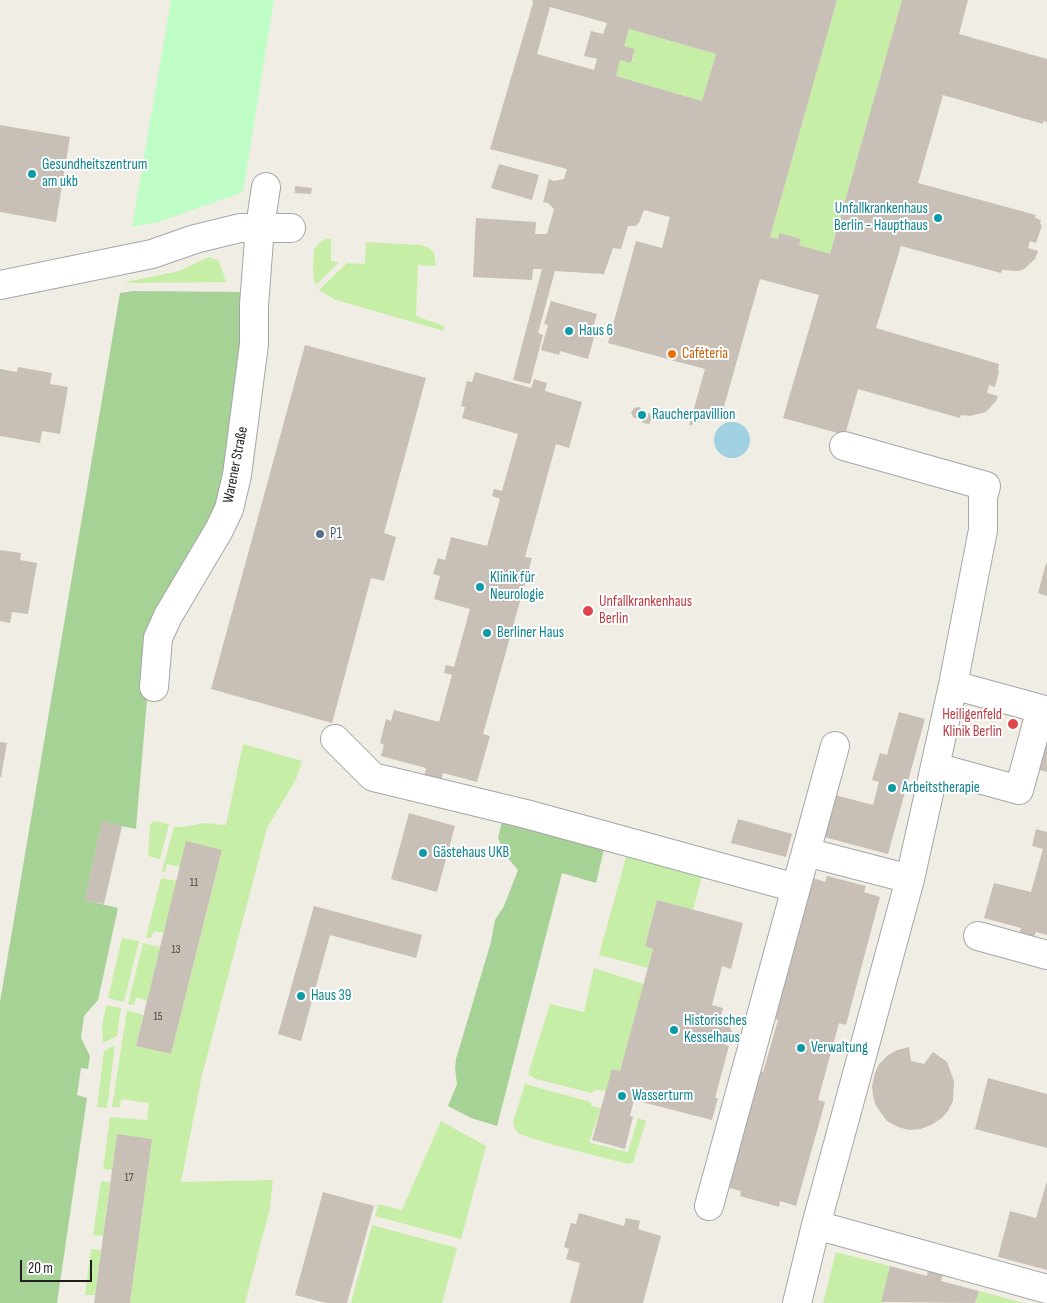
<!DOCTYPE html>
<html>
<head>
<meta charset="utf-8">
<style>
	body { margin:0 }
	#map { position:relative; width:1047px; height:1303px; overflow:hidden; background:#f0ede4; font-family:"Sofia Sans Condensed",sans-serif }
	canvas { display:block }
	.scale { position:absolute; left:20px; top:1260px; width:72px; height:22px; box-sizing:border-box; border:2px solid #1f1f1f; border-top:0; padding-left:6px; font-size:15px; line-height:18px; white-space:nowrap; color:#1f1f1f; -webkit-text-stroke:4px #fff; paint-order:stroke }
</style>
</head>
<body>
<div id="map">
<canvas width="1047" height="1303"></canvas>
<div class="scale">20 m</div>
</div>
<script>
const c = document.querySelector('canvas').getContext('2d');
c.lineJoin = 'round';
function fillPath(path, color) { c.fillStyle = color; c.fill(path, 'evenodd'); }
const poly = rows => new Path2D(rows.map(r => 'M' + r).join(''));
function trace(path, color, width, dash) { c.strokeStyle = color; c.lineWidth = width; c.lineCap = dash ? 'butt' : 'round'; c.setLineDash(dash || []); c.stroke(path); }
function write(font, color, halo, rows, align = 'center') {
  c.font = font + ' "Sofia Sans Condensed",sans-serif'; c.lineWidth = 4; c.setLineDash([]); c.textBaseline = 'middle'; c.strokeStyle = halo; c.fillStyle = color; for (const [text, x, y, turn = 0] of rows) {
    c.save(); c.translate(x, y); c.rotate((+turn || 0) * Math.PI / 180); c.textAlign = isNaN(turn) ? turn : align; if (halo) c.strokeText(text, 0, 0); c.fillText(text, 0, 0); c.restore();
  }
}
const grass = poly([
	[837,0,902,0,830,254,799,245,779,233,778,239,770,237],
	[629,29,716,54,702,101,616,76,620,60,632,62,635,49,624,46],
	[326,239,331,239,331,261,339,262,316,285,314,280,313,270,314,250,318,244],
	[366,242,421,245,431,249,434,253,436,266,418,265,416,316,444,326,444,331,336,300,320,291,319,290,347,263,365,264],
	[209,257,219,261,226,282,128,283,126,282,179,271],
	[243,744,302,761,296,779,267,828,202,1075,181,1182,273,1180,270,1208,245,1303,130,1303,152,1139,117,1135,112,1170,103,1169,110,1117,147,1120,149,1103,121,1099,120,1107,112,1107,127,1010,143,1015,136,1046,171,1054,222,851,180,867,167,864,165,872,162,871,174,827,183,827,204,823,226,825],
	[153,821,169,824,160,859,148,856,150,825],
	[628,850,704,870,693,910,657,900,645,946,653,949,648,968,599,955],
	[161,878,177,881,164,933,154,931,151,938,146,937],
	[122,938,139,941,124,1002,108,998],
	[143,943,160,947,147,1001,136,997,134,1005,128,1004],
	[594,968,644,984,620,1071,612,1069,606,1091,595,1090,592,1093,536,1079,528,1074,550,1004,584,1012],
	[106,1005,121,1008,117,1036,103,1043,102,1027],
	[115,1045,107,1108,97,1107,104,1051],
	[525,1084,591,1102,591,1106,601,1108,589,1142,591,1143,628,1152,638,1118,646,1121,633,1163,628,1164,554,1145,525,1136,518,1133,514,1127,513,1122],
	[441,1121,486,1146,461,1239,375,1216,378,1204,402,1210],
	[101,1181,110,1182,103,1236,93,1235],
	[372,1225,457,1248,442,1303,351,1303],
	[91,1249,101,1250,95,1295,85,1295],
	[836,1252,890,1266,881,1302,884,1303,823,1303],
	[979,1291,1024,1303,975,1303]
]);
const forest = poly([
	[133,291,243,292,247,353,214,530,148,630,142,662,149,676,136,829,102,822,85,900,118,908,98,1000,84,1016,81,1038,90,1056,88,1069,81,1068,77,1095,87,1098,57,1303,0,1303,0,1002,120,293],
	[503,817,605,845,596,883,562,873,497,1126,471,1118,448,1106,457,1084,455,1069,456,1059,491,942,495,920,504,906,518,870,507,857,498,838]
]);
const park = poly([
	[171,0,274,0,243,192,158,222,132,227]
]);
const water = poly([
	'714 440a18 18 0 1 1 36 0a18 18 0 1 1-36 0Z'
]);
const building = poly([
	[532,0,837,0,770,237,778,239,779,233,801,239,799,245,830,254,902,0,968,0,959,34,1047,59,1047,122,1043,121,1043,124,943,95,918,183,1036,215,1035,218,1041,220,1040,224,1042,225,1036,243,1030,241,1028,248,1038,251,1035,259,1024,269,1018,271,1002,270,1001,273,901,246,876,328,999,364,998,370,999,371,995,387,989,385,987,393,998,396,996,401,986,412,970,416,961,415,960,418,858,389,845,435,783,418,819,295,760,279,723,410,689,426,705,369,608,343,636,241,662,248,670,217,644,210,639,223,635,226,628,226,621,249,613,248,604,274,555,271,538,333,543,335,530,384,513,380,542,269,533,269,532,280,473,277,476,218,536,222,535,234,547,234,554,209,548,203,543,202,549,179,554,181,564,179,567,169,490,149,533,3],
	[550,7,607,23,603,34,591,31,584,56,597,59,594,70,537,54],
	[629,29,716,54,702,101,616,76,620,60,631,63,635,49,624,46],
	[0,125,70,137,56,222,0,212],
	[499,164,539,175,532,200,491,188],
	[295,186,312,188,311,194,295,193],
	[551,301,597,314,590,337,594,337,588,359,560,351,559,355,541,350,548,325,544,324],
	[305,345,426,378,384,533,396,537,384,581,371,578,332,723,211,689],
	[18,367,52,373,50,384,68,387,60,434,42,431,40,443,0,436,0,369,17,372],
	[475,372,531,388,534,379,547,383,545,391,582,402,569,448,556,444,525,557,532,558,483,734,490,736,477,782,443,773,441,781,424,777,426,768,381,756,384,745,380,743,386,719,391,721,394,710,439,722,452,675,444,673,446,665,454,667,470,609,434,599,440,576,433,574,438,558,445,560,451,537,487,546,500,499,492,496,494,489,502,491,518,434,462,418,465,407,461,406,467,381,472,382],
	[640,407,643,413,649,413,652,418,649,424,643,423,640,418,634,418,631,413,634,408],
	[0,550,21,553,20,560,37,563,28,614,12,612,10,623,0,621],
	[1046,563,1047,563,1047,596,1038,593],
	[899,712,925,719,888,854,824,837,835,795,873,805,879,782,872,780,880,753,887,755],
	[1047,738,1047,772,1039,770,1043,753,1042,753],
	[0,742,7,743,1,777,0,777],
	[409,813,455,826,437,892,391,879],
	[738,819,792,834,786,857,731,843],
	[102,821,122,826,104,904,85,900],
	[1036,829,1047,832,1047,935,1036,932,1034,938,1019,934,1021,928,984,918,994,883,1031,892,1043,849,1032,846],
	[186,841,222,850,171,1054,136,1046],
	[827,876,866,886,864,892,880,897,846,1025,839,1023,818,1100,825,1102,796,1206,780,1201,779,1207,740,1196,741,1191,725,1187,753,1083,757,1084,761,1071,763,1072,778,1020,775,1019,778,1007,773,1006,810,877,825,882],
	[657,900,743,923,731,969,722,966,712,1005,723,1008,719,1024,729,1025,733,1034,730,1040,724,1044,729,1046,715,1098,718,1098,712,1120,634,1100,630,1116,633,1117,625,1149,592,1140,612,1069,620,1071,653,949,645,946],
	[314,906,422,935,416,958,330,935,301,1041,278,1034],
	[909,1047,911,1061,924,1064,933,1052,947,1062,954,1081,953,1101,948,1111,942,1118,931,1125,921,1129,909,1130,898,1127,887,1121,876,1106,873,1096,872,1086,875,1073,879,1064,888,1055,897,1050],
	[988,1078,1047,1094,1047,1148,975,1129],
	[117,1134,152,1139,130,1303,94,1303],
	[1047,1181,1047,1270,998,1257,1010,1211,1036,1218],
	[323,1192,374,1206,347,1303,326,1303,295,1295],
	[579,1213,624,1226,626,1218,640,1221,638,1229,661,1236,643,1303,570,1303,580,1263,566,1259,569,1249,564,1247,571,1223,576,1224],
	[890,1266,927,1276,928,1270,943,1274,941,1281,979,1291,975,1303,881,1302]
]);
const minor = poly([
	[0,285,152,254,195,239,240,228,291,228],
	[154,687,158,638,168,616,219,530,229,509,237,475,254,344,254,305,260,227,266,187],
	[335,739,373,777,526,814,796,888,806,852,910,879],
	[935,767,1019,790,1041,709,953,685],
	[806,852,835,746],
	[978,936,1047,955],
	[709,1206,796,888],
	[816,1225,1047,1289],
	[797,1303,816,1225,910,879,953,685,983,530,983,497,986,486,844,446]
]);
const markers = [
	[32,174,5,"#0f9aa8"],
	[938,218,5,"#0f9aa8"],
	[569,331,5,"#0f9aa8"],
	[672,354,5,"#e8710a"],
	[642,415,5,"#0f9aa8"],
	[320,534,5,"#5c6f8a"],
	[480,587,5,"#0f9aa8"],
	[588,611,6,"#e0444e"],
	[487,633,5,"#0f9aa8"],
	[1013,724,6,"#e0444e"],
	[892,788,5,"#0f9aa8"],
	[423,853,5,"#0f9aa8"],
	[301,996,5,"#0f9aa8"],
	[674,1030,5,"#0f9aa8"],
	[801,1048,5,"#0f9aa8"],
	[622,1096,5,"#0f9aa8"]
];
const numberNames = [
	["11",194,883],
	["13",176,950],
	["15",158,1017],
	["17",129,1178]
];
const cultureNames = [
	["Gesundheitszentrum",42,165],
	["am ukb",42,182],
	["Unfallkrankenhaus",928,209,"right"],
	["Berlin - Haupthaus",928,226,"right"],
	["Haus 6",579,331],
	["Raucherpavillion",652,415],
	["Klinik für",490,578],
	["Neurologie",490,595],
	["Berliner Haus",497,633],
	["Arbeitstherapie",902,788],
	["Gästehaus UKB",433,853],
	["Haus 39",311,996],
	["Historisches",684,1021],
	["Kesselhaus",684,1038],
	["Verwaltung",811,1048],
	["Wasserturm",632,1096]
];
const foodNames = [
	["Caféteria",682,354]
];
const streetNames = [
	["Warener Straße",236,465,-79]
];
const serviceNames = [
	["P1",330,534]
];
const healthNames = [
	["Unfallkrankenhaus",599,602],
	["Berlin",599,619],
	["Heiligenfeld",1002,715,"right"],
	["Klinik Berlin",1002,732,"right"]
];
fillPath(grass, '#c7eea6');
fillPath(forest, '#a6d296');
fillPath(park, '#befdc5');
fillPath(water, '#a1d0e1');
fillPath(building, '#c8bfb7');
trace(minor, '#a6a6a6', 30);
trace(minor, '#fff', 28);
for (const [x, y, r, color] of markers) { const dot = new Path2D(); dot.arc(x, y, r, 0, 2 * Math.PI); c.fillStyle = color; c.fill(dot); trace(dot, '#fff', 2); }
write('12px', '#494745', null, numberNames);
write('15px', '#0d838f', '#fff', cultureNames, 'left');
write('15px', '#c56008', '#fff', foodNames, 'left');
write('15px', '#1f1f1f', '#fff', streetNames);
write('15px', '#4e5e75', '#fff', serviceNames, 'left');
write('15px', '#be3a42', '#fff', healthNames, 'left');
</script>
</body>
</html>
